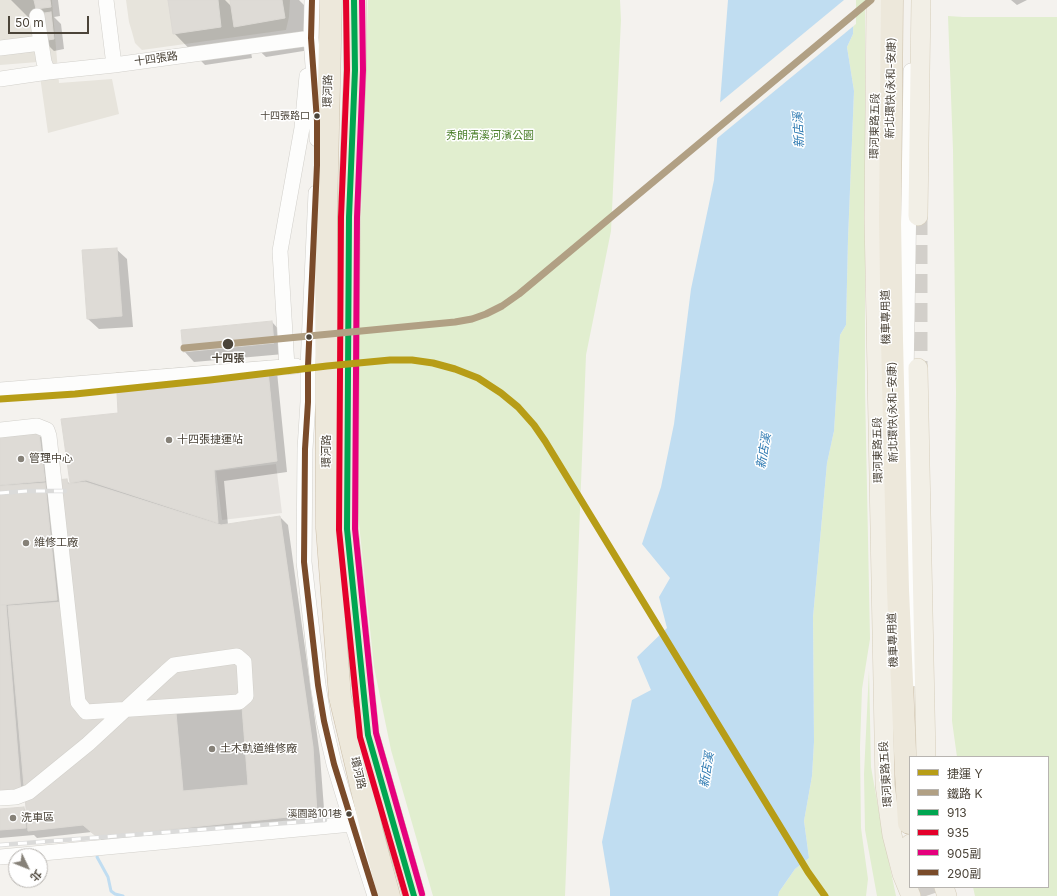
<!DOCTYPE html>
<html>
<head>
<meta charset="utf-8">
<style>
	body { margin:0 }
	#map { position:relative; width:1057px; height:896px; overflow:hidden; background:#f4f2ee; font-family:Inter,"Noto Sans TC",sans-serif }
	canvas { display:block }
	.legend { position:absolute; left:909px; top:756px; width:140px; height:132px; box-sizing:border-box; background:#fff; border:1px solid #b7b4b0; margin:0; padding:5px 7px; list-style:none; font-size:12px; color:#4b4439 }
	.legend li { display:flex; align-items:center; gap:8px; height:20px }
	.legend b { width:20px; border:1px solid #b7b4b0 }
	.north { position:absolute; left:8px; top:848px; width:40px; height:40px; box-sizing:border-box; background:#fff; border:1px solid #b7b4b0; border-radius:50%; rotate:133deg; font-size:11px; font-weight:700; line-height:16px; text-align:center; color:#4b4439 }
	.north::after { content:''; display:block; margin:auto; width:14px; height:18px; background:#868178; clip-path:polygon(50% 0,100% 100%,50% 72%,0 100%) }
	.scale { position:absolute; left:8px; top:16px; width:81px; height:18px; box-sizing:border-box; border:2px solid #4b4439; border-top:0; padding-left:5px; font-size:12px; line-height:14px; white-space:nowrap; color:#4b4439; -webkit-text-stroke:3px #fff; paint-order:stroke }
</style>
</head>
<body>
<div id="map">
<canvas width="1057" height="896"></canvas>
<ul class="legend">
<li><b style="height:5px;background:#b79d17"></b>捷運 Y</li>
<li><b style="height:5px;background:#b1a084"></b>鐵路 K</li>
<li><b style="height:5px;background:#00a651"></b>913</li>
<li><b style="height:5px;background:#e4002b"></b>935</li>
<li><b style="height:5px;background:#e5007d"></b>905副</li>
<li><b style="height:5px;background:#7a4b2a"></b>290副</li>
</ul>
<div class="north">北</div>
<div class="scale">50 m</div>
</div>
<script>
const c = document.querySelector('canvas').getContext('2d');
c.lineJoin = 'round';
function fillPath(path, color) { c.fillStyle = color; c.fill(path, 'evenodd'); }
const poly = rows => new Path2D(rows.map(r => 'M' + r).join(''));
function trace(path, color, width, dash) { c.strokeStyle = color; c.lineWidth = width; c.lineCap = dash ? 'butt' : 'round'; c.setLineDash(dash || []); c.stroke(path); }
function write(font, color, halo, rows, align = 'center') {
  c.font = font + ' Inter,"Noto Sans TC",sans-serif'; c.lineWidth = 3; c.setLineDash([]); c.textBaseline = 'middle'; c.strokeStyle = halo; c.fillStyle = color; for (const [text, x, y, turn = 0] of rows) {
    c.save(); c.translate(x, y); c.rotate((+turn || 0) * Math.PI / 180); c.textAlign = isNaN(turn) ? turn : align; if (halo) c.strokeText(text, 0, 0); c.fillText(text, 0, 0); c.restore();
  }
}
const residential = poly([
	[0,0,52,0,59,83,112,79,119,114,48,133,38,62,0,65],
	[126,0,290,0,289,17,286,30,142,50,135,43,132,32,129,22]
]);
const green = poly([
	[368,0,620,0,621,20,611,231,586,355,565,896,433,896,391,750,374,667,353,466],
	[854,0,865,0,865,388,870,639,862,689,860,747,861,828,868,879,866,896,778,896,779,892,795,869,809,858,804,821,812,776,814,742,813,617,827,463,834,431,840,335,846,325,848,239,854,91,847,47,853,34],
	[948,16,963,17,1057,17,1057,896,975,896,973,887,1048,887,1048,757,957,757,952,721,956,392,953,150],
	[869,670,871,767,882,829,896,896,877,896,865,830,864,774]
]);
const parking = poly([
	[276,464,282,513,222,520,216,471]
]);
const water = poly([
	[728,0,854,0,853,34,847,47,854,91,848,239,846,325,840,335,834,431,827,463,813,617,814,742,812,776,804,821,809,858,795,869,779,892,778,896,610,896,610,890,602,842,632,700,651,690,637,657,667,628,659,597,670,578,642,544,661,487,674,424,691,289,714,180]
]);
const pier = poly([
	[844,0,856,0,856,24,715,140,718,104]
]);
const shadow = poly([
	[11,0,58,0,60,16,54,17,61,24,64,49,54,51,43,40,31,20],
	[169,0,225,0,232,7,231,0,299,0,310,11,316,49,266,57,249,41,252,58,205,65,174,33],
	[1011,0,1027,0,1017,5],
	[116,249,127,259,133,327,99,329,88,319],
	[272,322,282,333,284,354,194,362,184,351],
	[277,372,287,472,224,481,228,525,280,517,288,525,320,756,325,822,106,844,92,832,37,838,34,835,0,838,0,810,24,808,27,812,26,801,0,803,0,438,38,434,49,445,54,481,66,480,71,485,62,419,119,414]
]);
const stream = poly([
	[98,853,97,857,108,877,111,891,115,894,123,896]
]);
const building = poly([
	[34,0,50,0,51,7,36,9,34,0],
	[168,0,218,0,221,27,173,34,168,0],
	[230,0,282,0,285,18,234,27,230,0],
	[51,12,54,39,42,41,38,14,51,12],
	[117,248,122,316,87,319,82,250,117,248],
	[272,321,274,343,183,352,181,330,272,321],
	[267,361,277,461,214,470,218,523,86,480,70,483,61,419,118,413,116,373,267,361],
	[39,433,45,481,0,485,0,437,39,433],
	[67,479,68,484,85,482,221,525,280,516,313,747,317,814,97,837,83,825,28,831,8,606,63,602,53,480,67,479],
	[45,483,57,600,0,605,0,486,45,483],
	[0,605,6,605,21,793,0,795,0,605],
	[242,707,248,785,183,791,176,713,242,707],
	[24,807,26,828,0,830,0,809,24,807]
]);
const majorTunnel = poly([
	[918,216,918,368]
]);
const highwayTunnel = poly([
	[923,887,926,896]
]);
const minor = poly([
	[106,0,114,65],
	[312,0,311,38,317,121,317,139],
	[41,43,44,62,48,72],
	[0,48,41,43,37,16],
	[911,71,906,378,912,620,916,679],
	[0,79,48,72,114,65,311,38],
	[316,193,308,366,308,402,305,449,304,562,318,685,324,721,334,764,352,824,375,896],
	[287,367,280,251,302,128,307,76],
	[0,390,296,366],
	[0,430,37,426,47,430,49,436,78,702,86,712,239,702,246,696,244,662,237,656,174,665,166,672,88,744,29,792,16,797,0,798],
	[0,857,352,824]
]);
const major = poly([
	[876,0,874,218,885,785,892,835,902,874,911,896],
	[918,216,921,0],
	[918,368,926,757],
	[902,873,910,844],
	[944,887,947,896]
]);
const highway = poly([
	[331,0,326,213,327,528,340,697,372,832,389,896],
	[355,0,355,70,349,217,347,529,368,735,414,896],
	[892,0,890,220,892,340,898,590,906,774,909,823]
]);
const rail = poly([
	[0,493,27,491,65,491],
	[0,845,325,820]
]);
const bus1 = poly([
	[354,0,355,70,349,217,347,529,368,735,414,896]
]);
const bus2 = poly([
	[346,0,347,70,341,217,339,530,360,737,406,896]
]);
const bus3 = poly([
	[362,0,363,70,357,217,355,529,376,733,422,894]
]);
const bus4 = poly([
	[312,0,311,38,317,121,317,165,308,366,308,402,305,449,304,562,318,685,324,721,334,764,375,896]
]);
const rail1 = poly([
	[184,348,455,322,472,319,486,314,502,306,519,294,871,0]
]);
const metro1 = poly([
	[0,399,75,394,210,380,327,366,390,360,412,360,433,363,455,369,478,378,501,393,518,407,534,425,545,441,808,872,825,896]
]);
const markers = [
	[317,116,3.5,"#4b4439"],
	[309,337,3.5,"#4b4439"],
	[228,344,6,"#4b4439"],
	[169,440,4,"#868178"],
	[21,459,4,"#868178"],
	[26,543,4,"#868178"],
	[212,749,4,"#868178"],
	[349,814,3.5,"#4b4439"],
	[13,818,4,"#868178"]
];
const busNames = [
	["十四張路口",310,116],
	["溪園路101巷",342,814]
];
const streetNames = [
	["十四張路",156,59,-8],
	["新北環快(永和-安康)",891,88,-89],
	["環河路",328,91,-89],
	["環河東路五段",875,126,-89],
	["機車專用道",886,317,-91],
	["新北環快(永和-安康)",893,412,-91],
	["環河東路五段",878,450,-91],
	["環河路",327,451,-90],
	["機車專用道",893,640,-92],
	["環河路",358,773,77],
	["環河東路五段",886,774,-94]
];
const parkNames = [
	["秀朗清溪河濱公園",490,136]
];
const stopNames = [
	["十四張",228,359]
];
const poiNames = [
	["十四張捷運站",177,440],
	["管理中心",29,459],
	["維修工廠",34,543],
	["土木軌道維修廠",220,749],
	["洗車區",21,818]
];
const waterNames = [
	["新店溪",799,130,-93],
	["新店溪",764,451,-80],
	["新店溪",707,770,-80]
];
fillPath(residential, '#e7e4dc');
fillPath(green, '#e1eecf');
fillPath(parking, '#e6e3df');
fillPath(water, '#c0ddf1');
fillPath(pier, '#f4f2ee');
fillPath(shadow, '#0003');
trace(stream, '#c0ddf1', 3);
fillPath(building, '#dedbd6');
trace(building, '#dcd9d4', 1);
trace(majorTunnel, '#d2cfca', 19, [19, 10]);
trace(highwayTunnel, '#d2cfca', 22, [22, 11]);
trace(minor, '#d2d0cb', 16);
trace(major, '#d6cebb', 20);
trace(highway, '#ccbfa9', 23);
trace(minor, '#fdfdfc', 15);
trace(major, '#f2efe6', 19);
trace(highway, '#ede8db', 22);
trace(rail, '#dbdbda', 4.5);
trace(rail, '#fff', 3, [9]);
trace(bus1, '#00a651', 6);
trace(bus2, '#e4002b', 6);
trace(bus3, '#e5007d', 6);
trace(bus4, '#7a4b2a', 6);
trace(rail1, '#b1a084', 7);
trace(metro1, '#b79d17', 7);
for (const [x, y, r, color] of markers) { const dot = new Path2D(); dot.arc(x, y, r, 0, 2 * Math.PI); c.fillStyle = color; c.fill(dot); trace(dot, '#fff', 1.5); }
write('10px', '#4b4439', '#fff', busNames, 'right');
write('11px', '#4b4439', '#fff', streetNames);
write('11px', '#4a7f2a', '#fff', parkNames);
write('bold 11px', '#4b4439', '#fff', stopNames);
write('11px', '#4b4439', '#fff', poiNames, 'left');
write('italic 12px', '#2e7ab2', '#fff', waterNames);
</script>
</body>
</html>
